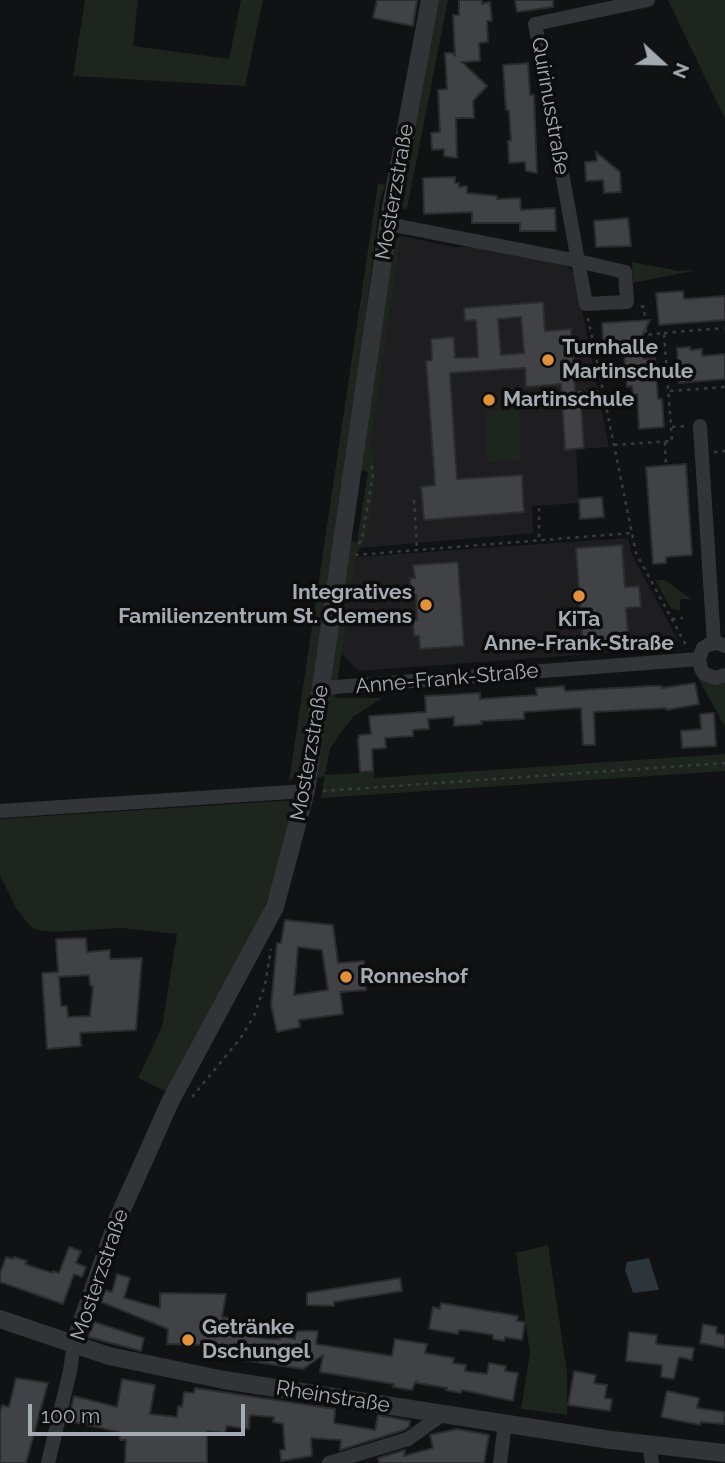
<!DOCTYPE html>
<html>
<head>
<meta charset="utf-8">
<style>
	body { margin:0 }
	#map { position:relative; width:725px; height:1463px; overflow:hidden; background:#111213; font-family:Raleway,sans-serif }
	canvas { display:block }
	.north { position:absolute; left:627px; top:28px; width:70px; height:70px; -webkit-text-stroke:5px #0d0d0e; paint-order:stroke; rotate:112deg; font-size:19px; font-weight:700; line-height:28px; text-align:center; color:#a4abb2 }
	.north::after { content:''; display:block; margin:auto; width:24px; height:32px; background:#a4abb2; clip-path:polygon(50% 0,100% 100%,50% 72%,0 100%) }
	.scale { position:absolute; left:28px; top:1404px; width:217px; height:32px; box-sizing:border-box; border:4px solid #a4abb2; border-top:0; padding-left:9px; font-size:21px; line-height:24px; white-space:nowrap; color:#a4abb2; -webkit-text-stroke:5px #0d0d0e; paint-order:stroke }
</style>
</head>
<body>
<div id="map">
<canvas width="725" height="1463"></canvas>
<div class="north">N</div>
<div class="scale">100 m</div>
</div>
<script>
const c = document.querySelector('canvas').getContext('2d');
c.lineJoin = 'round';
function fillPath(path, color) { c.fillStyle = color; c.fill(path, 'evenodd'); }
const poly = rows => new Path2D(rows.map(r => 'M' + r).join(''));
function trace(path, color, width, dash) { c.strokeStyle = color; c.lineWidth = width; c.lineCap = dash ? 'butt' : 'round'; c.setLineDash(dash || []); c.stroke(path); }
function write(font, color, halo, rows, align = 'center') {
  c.font = font + ' Raleway,sans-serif'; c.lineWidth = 7; c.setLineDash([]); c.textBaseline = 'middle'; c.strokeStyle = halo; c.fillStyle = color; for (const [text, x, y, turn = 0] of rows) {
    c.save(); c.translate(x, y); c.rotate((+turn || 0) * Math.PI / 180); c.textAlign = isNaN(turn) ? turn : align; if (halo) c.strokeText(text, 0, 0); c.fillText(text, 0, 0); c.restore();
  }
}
const built = poly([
	[401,236,454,247,479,247,564,264,575,274,609,447,576,449,579,503,532,506,533,533,359,548,366,539,371,444],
	[628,538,631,553,678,640,673,648,358,671,341,653,355,557]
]);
const green = poly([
	[85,0,138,0,133,46,229,59,241,0,263,0,245,86,73,76],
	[439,0,448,0,407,209,398,208],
	[668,0,725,0,725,119,670,4],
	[378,183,385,185,380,200,355,403,302,772,289,781],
	[401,236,371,444,376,473,366,539,356,554,335,698,382,698,353,717,339,735,330,749,325,775,374,772,374,778,725,754,725,771,321,798,325,776,317,778,347,541,357,542,368,472,357,469,393,241],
	[632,262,679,271,697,270,633,283],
	[519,410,521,460,487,462,486,411],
	[655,580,665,580,691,599,680,599,680,611,671,608],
	[696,674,725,682,725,727],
	[296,800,274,883,260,919,167,1092,138,1078,162,1027,177,934,121,928,55,932,37,930,30,926,16,908,0,875,0,819],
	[548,1245,567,1372,567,1415,521,1409,530,1353,516,1253]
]);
const water = poly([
	[649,1258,659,1290,633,1293,625,1270,627,1262]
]);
const building = poly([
	[377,0,417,0,413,26,373,18,377,0],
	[459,0,482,0,482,4,490,2,492,21,487,21,488,42,479,43,480,61,462,62,487,86,473,101,474,118,456,118,457,158,444,156,444,149,432,150,431,133,440,132,438,90,447,89,445,53,453,53,455,56,453,15,459,15,459,0],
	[515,0,553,0,553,7,517,12,515,0],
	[528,63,530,95,534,95,537,173,526,171,525,162,509,163,508,141,511,141,509,110,506,110,503,65,528,63],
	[596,152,620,172,621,192,604,193,603,180,586,181,585,162,597,161,596,152],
	[455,177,455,183,459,183,459,187,467,186,467,193,497,196,497,199,520,198,521,210,555,208,556,231,520,231,520,223,472,223,472,212,424,214,423,178,455,177],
	[628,218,631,246,596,247,594,221,628,218],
	[683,291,684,299,725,296,725,320,659,325,656,293,683,291],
	[543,302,545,331,571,329,576,401,581,401,584,448,565,450,561,384,526,387,525,368,450,373,457,479,522,475,524,512,424,520,421,487,435,485,426,361,432,360,431,339,454,337,455,358,478,357,476,320,465,321,464,308,543,302],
	[521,317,524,353,501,355,498,319,521,317],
	[650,320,643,334,644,359,655,358,658,399,662,399,664,427,639,429,637,394,633,395,632,386,627,387,624,354,604,355,602,323,650,320],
	[690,347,690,350,702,349,702,356,725,354,725,379,679,383,677,348,690,347],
	[686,464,692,555,666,557,666,563,653,564,646,467,686,464],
	[602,497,604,517,580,519,579,499,602,497],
	[622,545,625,587,639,586,641,607,626,608,629,646,583,649,576,548,622,545],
	[458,562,464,646,420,649,419,636,414,636,413,620,417,620,416,595,411,595,410,578,415,578,413,565,458,562],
	[695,683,699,704,667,710,666,708,594,712,595,745,583,745,581,708,524,712,524,719,481,721,482,724,454,726,454,717,428,719,429,729,413,730,413,736,385,738,386,748,372,749,373,771,360,772,358,740,359,735,371,734,369,716,426,712,425,696,480,693,480,699,537,695,536,688,564,686,565,691,650,686,662,686,662,688,695,683],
	[714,713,716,746,682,748,681,731,701,729,700,714,714,713],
	[285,920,333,925,338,963,364,961,366,990,340,992,343,1014,299,1020,300,1027,277,1032,271,1005,277,943,281,943,285,920],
	[298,947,322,950,328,990,294,995,298,947],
	[86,938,87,952,110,950,110,959,142,958,136,1030,80,1033,81,1046,47,1049,42,973,58,972,56,939,86,938],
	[89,975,90,986,93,986,90,1016,68,1017,67,1006,61,1006,59,977,89,975],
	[69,1247,81,1251,76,1263,86,1267,82,1277,74,1274,63,1304,0,1282,0,1273,6,1257,13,1259,14,1257,27,1261,25,1264,52,1273,53,1271,59,1273,69,1247],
	[117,1274,130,1278,124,1298,160,1308,160,1293,226,1294,222,1317,236,1319,235,1323,246,1325,244,1335,269,1339,280,1339,281,1336,295,1339,296,1331,318,1331,316,1344,392,1356,395,1339,427,1344,425,1353,454,1358,453,1363,466,1365,465,1371,487,1374,489,1363,506,1366,505,1371,518,1373,513,1401,462,1390,461,1393,446,1390,447,1388,417,1383,416,1381,412,1390,393,1387,394,1384,320,1372,323,1355,303,1369,229,1358,231,1346,167,1344,168,1329,101,1302,105,1290,112,1292,117,1274],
	[400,1278,402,1291,334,1302,334,1306,307,1305,307,1293,400,1278],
	[441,1303,518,1316,517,1321,525,1322,522,1340,505,1337,504,1341,493,1339,493,1335,469,1331,459,1330,458,1334,429,1329,433,1307,440,1309,441,1303],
	[94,1322,144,1338,141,1351,88,1337,94,1322],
	[703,1324,717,1327,716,1333,725,1335,725,1348,700,1343,703,1324],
	[629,1332,657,1335,656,1344,694,1348,692,1360,679,1357,674,1379,661,1377,662,1365,626,1361,629,1332],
	[574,1371,596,1375,594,1383,607,1385,605,1398,612,1399,610,1411,568,1405,574,1371],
	[16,1378,48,1383,26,1463,0,1463,0,1414,2,1405,9,1407,16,1378],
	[122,1379,155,1385,150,1414,177,1417,178,1406,182,1407,184,1392,194,1393,195,1388,335,1409,334,1423,375,1430,378,1415,410,1421,409,1427,404,1430,340,1450,341,1440,311,1438,312,1456,281,1461,280,1450,285,1450,283,1424,273,1422,274,1417,250,1415,249,1429,227,1426,225,1433,207,1431,207,1463,125,1463,126,1440,120,1440,119,1432,68,1421,74,1396,117,1407,122,1379],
	[667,1391,699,1398,697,1408,725,1412,724,1424,701,1422,700,1425,661,1417,667,1391],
	[457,1429,489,1435,484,1463,379,1463,378,1458,405,1450,404,1456,433,1448,430,1435,457,1429]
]);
const path = poly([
	[588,318,636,553,687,647],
	[664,333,724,328],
	[670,391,725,387],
	[561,393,603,391],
	[672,427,686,426],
	[665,442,666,468],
	[614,445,672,441,664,333,646,335,644,307,640,306],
	[714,452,725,451],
	[414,500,417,549],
	[539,508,539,540],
	[359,544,362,539,373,473,371,462],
	[355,555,631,533],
	[672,619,683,618],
	[323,791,725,763],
	[192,1097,240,1039,254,1016,265,985,271,949]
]);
const minor = poly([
	[388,224,578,261,625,272,627,302,586,304,578,261,535,24,648,0],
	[700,426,714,643],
	[725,646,718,643,708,645,703,648,699,659,701,669,705,674,715,678,725,675],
	[322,688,699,659],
	[0,811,306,791],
	[649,1445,652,1463],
	[48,1463,70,1371,74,1344],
	[329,1463,408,1439,443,1414],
	[500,1463,505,1423]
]);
const tertiary = poly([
	[0,1319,109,1356,224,1380,611,1440,725,1453],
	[74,1344,118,1218,142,1165,170,1102,275,907,306,791,388,224,430,0]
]);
const markers = [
	[548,360,7,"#e1903b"],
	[489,400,7,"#e1903b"],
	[579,596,7,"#e1903b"],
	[426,605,7,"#e1903b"],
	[346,977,7,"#e1903b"],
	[188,1340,7,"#e1903b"]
];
const streetNames = [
	["Quirinusstraße",550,106,80],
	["Mosterzstraße",395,192,-80],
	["Anne-Frank-Straße",447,679,-5],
	["Mosterzstraße",310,753,-80],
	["Mosterzstraße",100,1275,-71],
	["Rheinstraße",333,1397,9]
];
const poiNames = [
	["Turnhalle",562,348],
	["Martinschule",562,372],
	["Martinschule",503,400],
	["Integratives",412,593,"right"],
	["Familienzentrum St. Clemens",412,617,"right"],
	["KiTa",579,620,"center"],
	["Anne-Frank-Straße",579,644,"center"],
	["Ronneshof",360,977],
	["Getränke",202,1328],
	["Dschungel",202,1352]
];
fillPath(built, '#1e1e20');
fillPath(green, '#1e251e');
fillPath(water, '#2c363a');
fillPath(building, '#414246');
trace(building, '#2c2c2f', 2);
trace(path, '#393b3e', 2.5, [3.5, 5]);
trace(minor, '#333437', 14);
trace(tertiary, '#333437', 18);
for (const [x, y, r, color] of markers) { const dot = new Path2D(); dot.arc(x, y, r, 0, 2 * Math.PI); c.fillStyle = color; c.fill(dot); trace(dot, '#0d0d0e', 2.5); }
write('21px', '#a4abb2', '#0d0d0e', streetNames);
write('bold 21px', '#a4abb2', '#0d0d0e', poiNames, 'left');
</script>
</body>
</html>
